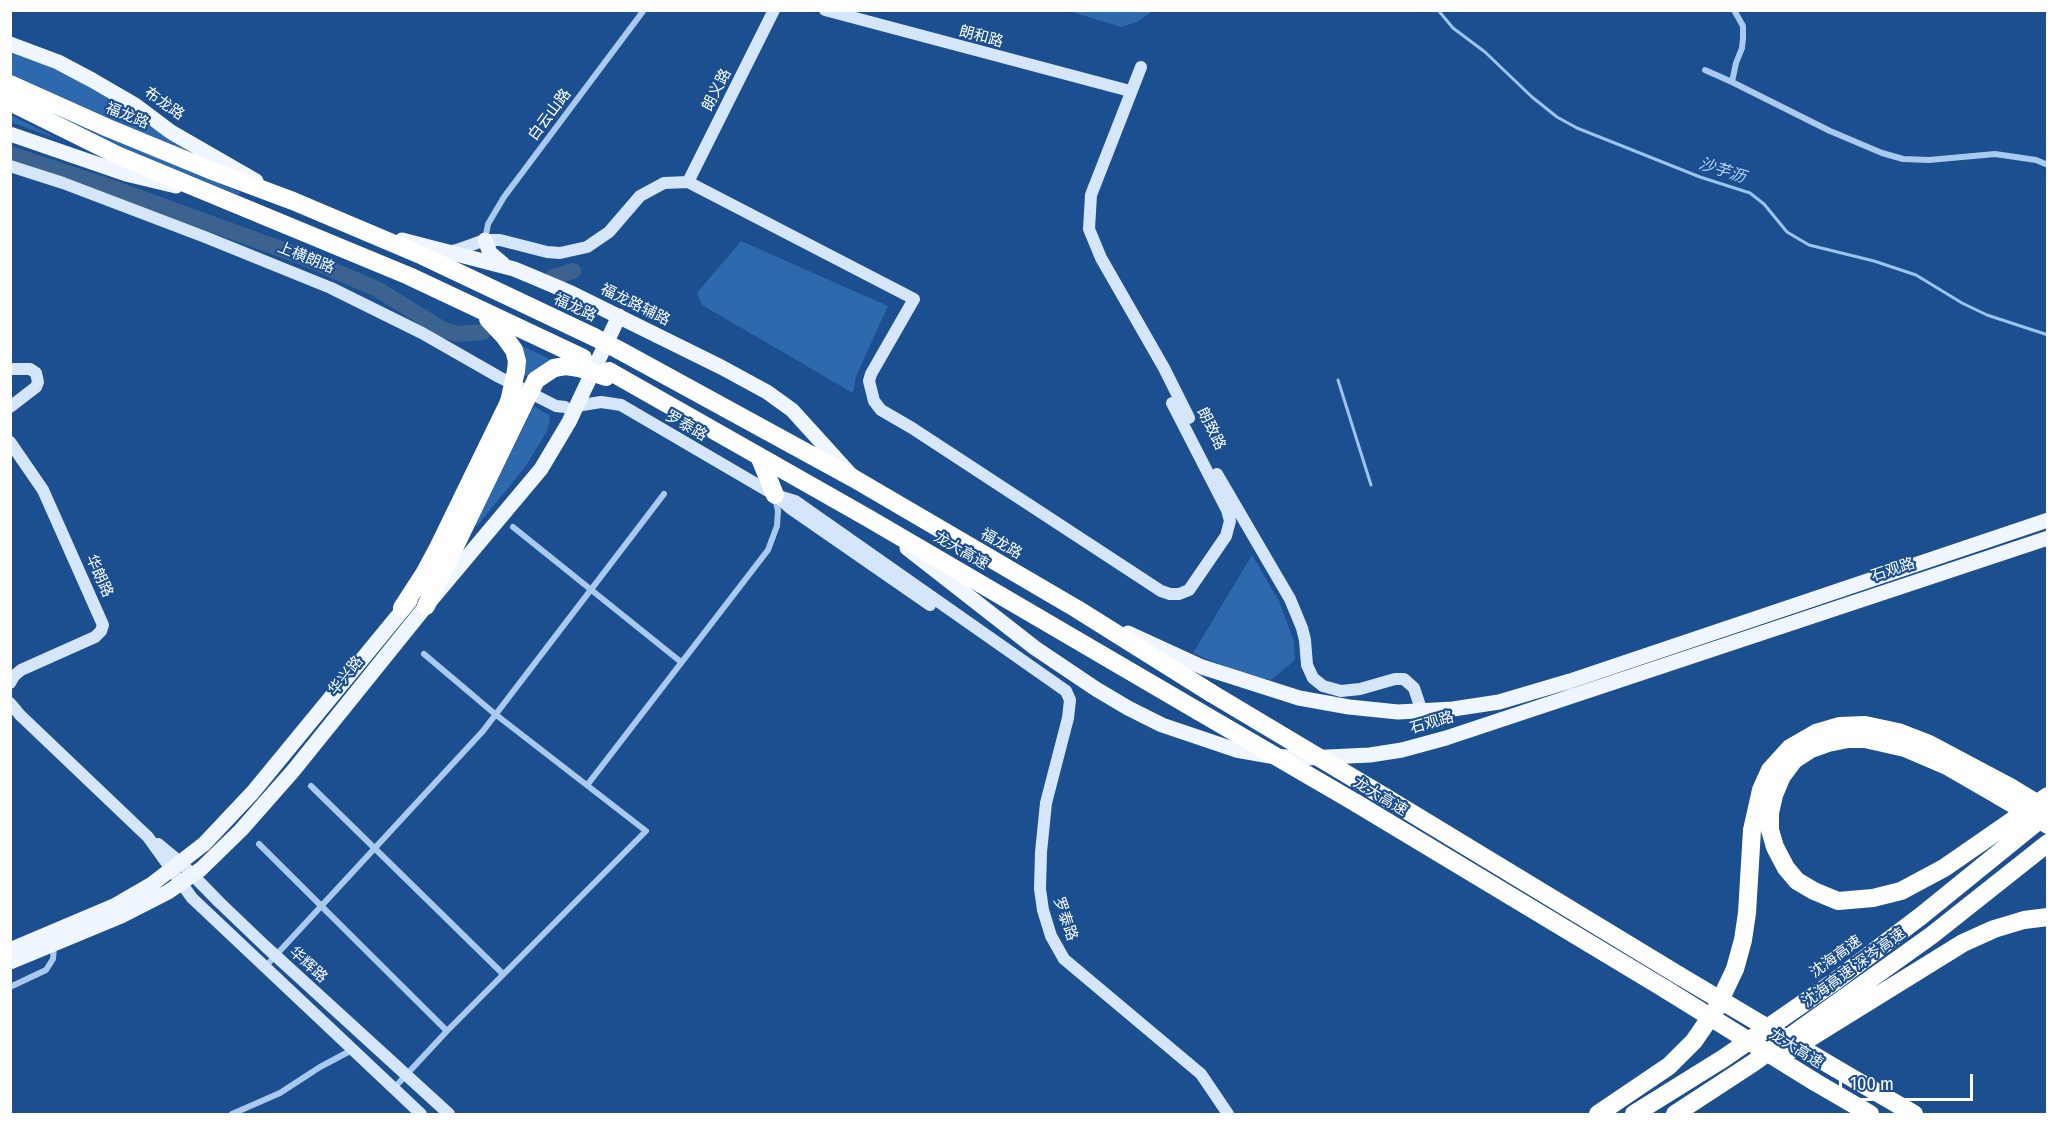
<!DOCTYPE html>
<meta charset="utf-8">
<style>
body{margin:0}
#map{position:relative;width:2058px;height:1125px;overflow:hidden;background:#1b4f8f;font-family:"Fira Sans Condensed",sans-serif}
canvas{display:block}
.frame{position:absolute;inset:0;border:12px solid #fff;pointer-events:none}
.scale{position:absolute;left:1839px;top:1074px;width:134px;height:27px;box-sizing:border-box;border:3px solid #fff;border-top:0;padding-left:8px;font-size:18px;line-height:21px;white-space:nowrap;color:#fff;-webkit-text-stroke:4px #1b4f8f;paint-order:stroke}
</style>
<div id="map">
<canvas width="2058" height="1125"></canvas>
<div class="frame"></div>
<div class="scale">100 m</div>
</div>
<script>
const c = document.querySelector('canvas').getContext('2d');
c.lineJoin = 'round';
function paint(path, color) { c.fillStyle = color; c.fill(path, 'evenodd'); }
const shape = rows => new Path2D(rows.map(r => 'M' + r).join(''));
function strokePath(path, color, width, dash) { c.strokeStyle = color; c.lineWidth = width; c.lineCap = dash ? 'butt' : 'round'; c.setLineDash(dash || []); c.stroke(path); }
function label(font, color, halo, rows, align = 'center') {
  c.font = font + ' "Fira Sans Condensed","Noto Sans SC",sans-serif'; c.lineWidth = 4.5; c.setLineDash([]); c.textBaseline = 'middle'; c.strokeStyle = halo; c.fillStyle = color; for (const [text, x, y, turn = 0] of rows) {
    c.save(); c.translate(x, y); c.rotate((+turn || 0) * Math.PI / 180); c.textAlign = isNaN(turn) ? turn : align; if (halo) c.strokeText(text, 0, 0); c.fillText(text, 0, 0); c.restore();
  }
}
const green = shape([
 [1069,11,1153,11,1137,22,1121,27],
 [10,50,64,71,116,98,203,157,174,148,11,74],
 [26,100,123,143,240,192,239,195,99,140],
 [10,115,11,115,62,141,11,122],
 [741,241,888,306,856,376,853,393,702,305,697,293],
 [516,343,552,360,530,378,520,373],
 [534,406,549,415,550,420,546,433,525,467,477,526,475,525],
 [1252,555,1279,601,1294,642,1295,660,1271,680,1241,673,1193,653]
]);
const stream = shape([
 [1438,10,1453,28,1485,52,1532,97,1557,117,1577,128,1700,177,1750,193,1764,204,1787,232,1809,245,1874,261,1916,275,1962,303,1987,315,2048,335],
 [1338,380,1371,485]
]);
const river = shape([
 [10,154,113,188,300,256,377,289,442,329,456,334,483,332],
 [553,277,573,271]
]);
const street = shape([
 [1705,70,1732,82,1830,131,1882,153,1903,159,1929,160,1995,154,2036,160,2048,165],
 [1732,82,1736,63,1742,48,1743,38,1743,26,1734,10],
 [485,240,488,224,504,197,644,10],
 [513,527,681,662],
 [588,784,768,550,777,526,778,511,775,497],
 [311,786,503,974],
 [259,844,447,1031],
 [265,967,483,731,664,494],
 [10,987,46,970,53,959,54,946],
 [394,1088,447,1031,646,831,495,714,424,654],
 [232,1114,280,1093,320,1067,352,1050]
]);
const secondary = shape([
 [825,10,1130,91],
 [1141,67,1091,195,1089,229,1101,258,1164,368,1189,418],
 [10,166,63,183,205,237,331,288,422,333,499,377,556,406,565,407],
 [688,182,774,10],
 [447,252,457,250,485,240,500,240,547,252,560,253,587,247,609,232,640,196,664,183,688,182,914,299,871,374,869,381,874,401,881,410,912,428,1161,591,1170,594,1179,594,1189,590,1226,536,1230,521,1227,510,1172,403],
 [10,369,30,369,36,373,38,382,36,387,10,407],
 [576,406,601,402,621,405,775,495,790,508,930,605],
 [10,442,43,490,103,625,101,631,95,637,21,670,14,676,10,683],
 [1217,474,1290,599,1302,628,1305,640,1307,665,1313,678,1323,686,1341,691,1360,689,1395,679,1404,679,1414,688,1422,712],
 [775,495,795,501,1066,691,1070,700,1068,718,1046,803,1041,852,1040,889,1043,910,1051,936,1064,959,1201,1074,1228,1114],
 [10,703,20,715,148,837,192,898,421,1114],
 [158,844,181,863,219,902,265,946,449,1114]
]);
const primary = shape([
 [10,44,58,62,92,80,135,105,171,132,256,181],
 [10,134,126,174,176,186],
 [402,240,514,269,531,276,571,293,721,367,767,392,792,410,851,475],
 [485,240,490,253,503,264],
 [907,548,1035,648,1096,689,1128,708,1162,725,1236,750,1270,756,1307,758,1370,755,1402,750,1446,738,2048,538],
 [1128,633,1202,667,1299,698,1349,707,1398,712,1453,709,1499,702,1570,681,2048,520],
 [10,950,114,906,152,884,204,844,253,792,410,601],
 [10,962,121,916,168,892,201,869,241,830,293,771,426,606,541,469,569,422,619,316]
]);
const highway = shape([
 [10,84,108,128,210,170,293,201,423,256,594,337],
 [10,102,117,155,409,276,583,358],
 [488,319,504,336,514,350,517,361,516,371],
 [619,350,853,478,1077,609,1211,693],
 [609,371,868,518,1198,711],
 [536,380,554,368,566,366,579,368],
 [759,456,775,495],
 [426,606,522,408],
 [402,608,424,574,438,548,509,402],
 [1999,796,1947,766,1905,748,1865,739,1848,739,1828,743,1811,749,1794,760,1782,776,1774,795,1770,813,1770,830,1775,847,1786,868,1797,881,1814,891,1838,901,1873,898,1901,891,1944,868,2048,796],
 [1385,797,1680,976],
 [1356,803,1665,989],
 [1787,1052,1963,943,1994,929,2024,920,2048,917],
 [1835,1068,1914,1114],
 [1815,1082,1870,1114],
 [1598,1114,1669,1066,1694,1041,1716,1009,1735,969,1743,940,1747,913,1752,830,1761,790,1770,770,1790,748,1816,733,1840,726,1865,725,1898,732,1929,744,2010,787],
 [1634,1114,1724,1058,1834,982,1921,916,2048,813],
 [1675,1114,1753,1063,1932,935,2048,843]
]);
const highwayBridge = shape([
 [594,337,619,350],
 [579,368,606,377],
 [509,402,516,371],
 [522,408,536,380],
 [1211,693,1385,797],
 [1198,711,1356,803],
 [2010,787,2048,810],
 [1999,796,2048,825],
 [1680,976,1835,1068],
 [1665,989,1815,1082]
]);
const streetNames = [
 ["朗和路",981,37,15],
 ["朗义路",717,90,-63],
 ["布龙路",164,104,35],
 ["白云山路",550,115,-53],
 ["福龙路",127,116,22],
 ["上横朗路",306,258,22],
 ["福龙路辅路",635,305,26],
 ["福龙路",575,308,25],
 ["罗泰路",686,426,30],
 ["朗致路",1211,429,64],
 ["福龙路",1001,544,30],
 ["龙大高速",961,551,30],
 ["石观路",1893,570,-18],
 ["华朗路",99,576,66],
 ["华兴路",346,676,-51],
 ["石观路",1432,723,-16],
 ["龙大高速",1380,797,31],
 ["罗泰路",1065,919,71],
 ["沈海高速",1836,957,-36],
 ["华辉路",308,965,42],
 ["沈海高速 深岑高速",1854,968,-36],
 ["龙大高速",1796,1049,32]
];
const waterNames = [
 ["沙芋沥",1722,171,18]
];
paint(green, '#2e69ad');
strokePath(stream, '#9cc4f0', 3);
strokePath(river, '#3c6290', 16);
strokePath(street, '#a9c9ee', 6);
strokePath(secondary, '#d6e6fa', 12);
strokePath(primary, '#f0f6ff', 15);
strokePath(highway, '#fff', 18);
strokePath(highwayBridge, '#fff', 18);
label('15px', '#fff', '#1b4f8f', streetNames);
label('italic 16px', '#b5d3f5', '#1b4f8f', waterNames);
</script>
